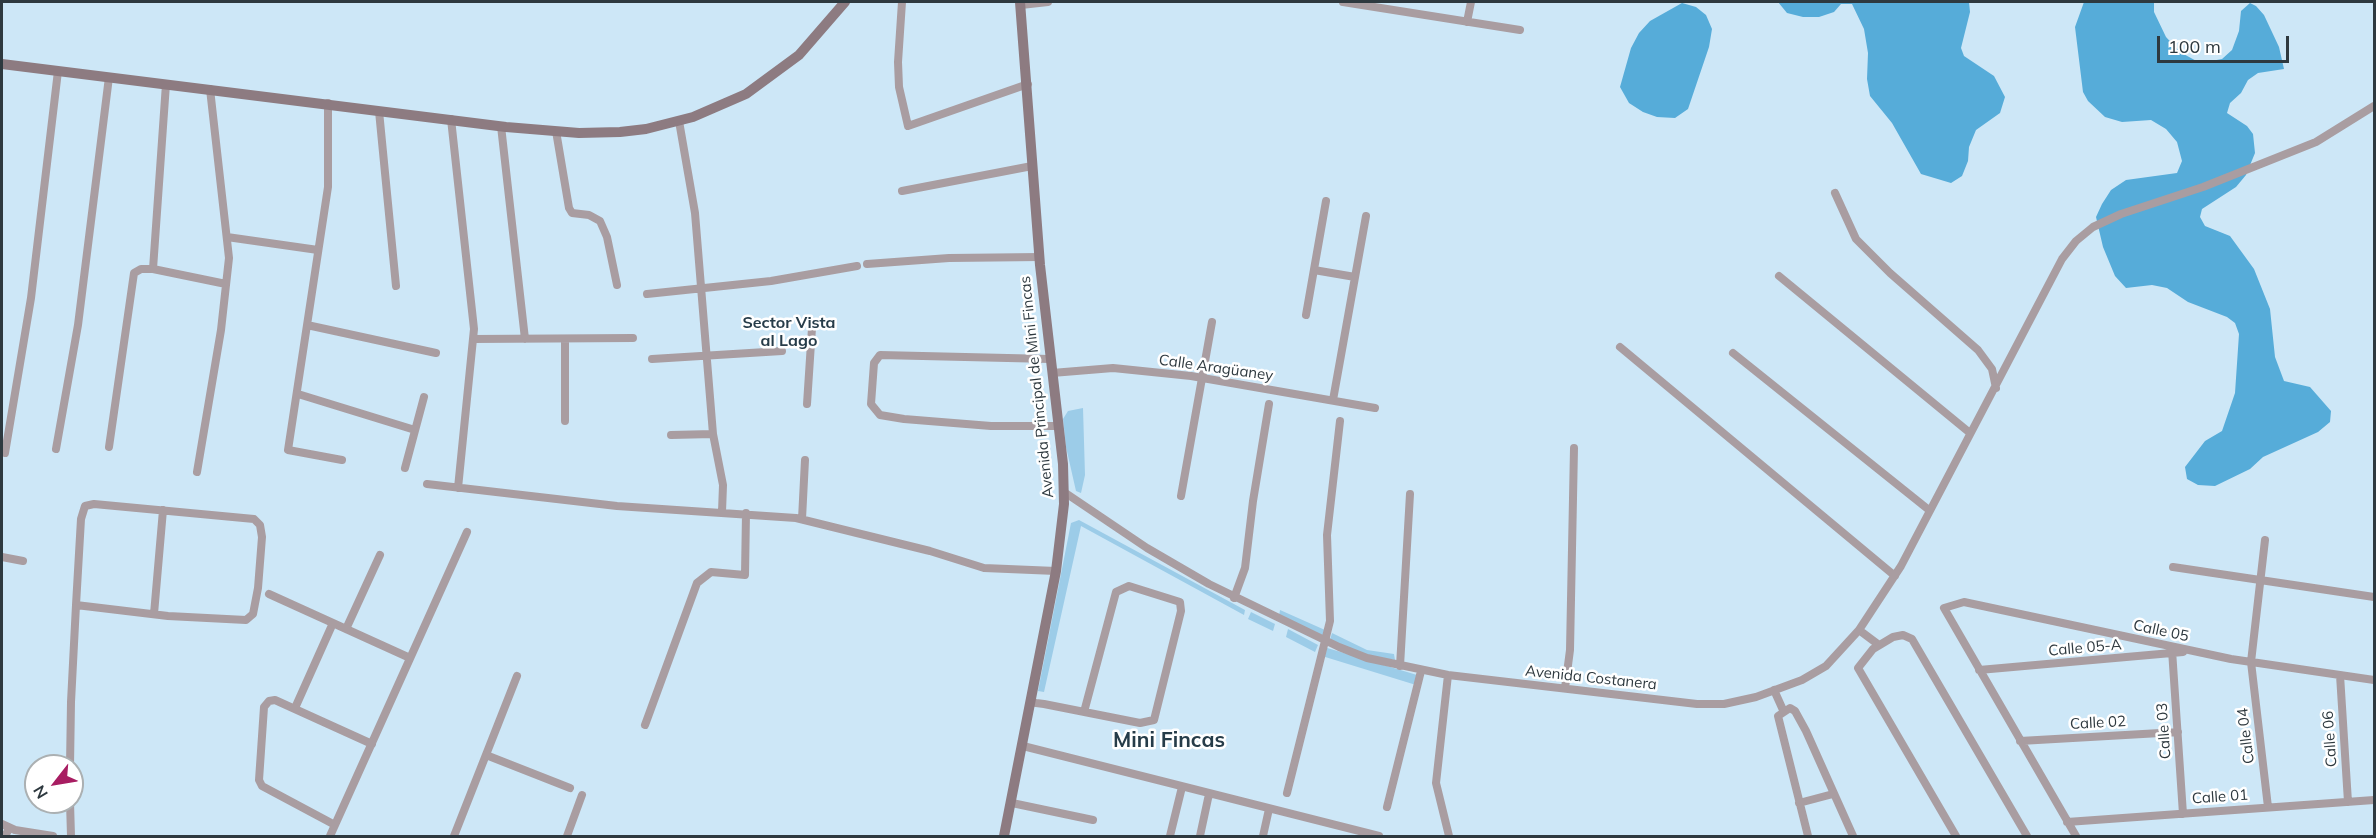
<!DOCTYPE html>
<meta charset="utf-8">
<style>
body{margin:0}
#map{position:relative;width:2376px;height:838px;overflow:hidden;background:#cde7f7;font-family:Mulish,sans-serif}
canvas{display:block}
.frame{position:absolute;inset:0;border:3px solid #2e393f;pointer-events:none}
.north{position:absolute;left:24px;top:754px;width:60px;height:60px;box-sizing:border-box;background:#fff;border:2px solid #abb0b2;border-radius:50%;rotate:239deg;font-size:16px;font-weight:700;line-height:24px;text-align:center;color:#2e393f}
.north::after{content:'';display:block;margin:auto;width:21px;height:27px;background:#a81d62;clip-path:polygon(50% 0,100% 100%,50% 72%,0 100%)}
.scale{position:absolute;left:2157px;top:36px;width:132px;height:27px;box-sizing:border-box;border:3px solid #2e393f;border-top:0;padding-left:8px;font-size:18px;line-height:21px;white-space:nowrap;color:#2e393f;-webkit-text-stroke:4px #fff;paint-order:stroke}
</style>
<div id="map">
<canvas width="2376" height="838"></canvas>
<div class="frame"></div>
<div class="north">N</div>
<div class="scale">100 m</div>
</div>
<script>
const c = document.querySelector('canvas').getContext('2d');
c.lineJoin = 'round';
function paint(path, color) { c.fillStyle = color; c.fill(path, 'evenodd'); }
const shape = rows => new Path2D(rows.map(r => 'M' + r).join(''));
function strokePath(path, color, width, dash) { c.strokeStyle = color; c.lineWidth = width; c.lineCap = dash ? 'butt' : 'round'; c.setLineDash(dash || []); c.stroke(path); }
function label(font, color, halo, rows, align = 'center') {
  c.font = font + ' Mulish,sans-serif'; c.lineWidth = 5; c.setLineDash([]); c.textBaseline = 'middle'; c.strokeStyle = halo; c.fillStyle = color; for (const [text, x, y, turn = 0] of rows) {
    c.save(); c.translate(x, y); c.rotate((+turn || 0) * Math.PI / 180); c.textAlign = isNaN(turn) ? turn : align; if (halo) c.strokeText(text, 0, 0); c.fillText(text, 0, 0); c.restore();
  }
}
const green = shape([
 [1083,408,1085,475,1081,493,1076,491,1066,447,1063,419,1068,411],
 [1079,520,1245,610,1244,615,1081,526,1044,692,1038,691,1071,523],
 [1280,610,1325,630,1323,637,1279,616],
 [1251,612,1275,624,1273,631,1248,619],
 [1288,629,1318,645,1315,652,1286,637],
 [1332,633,1367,650,1394,654,1395,660,1367,655,1330,640],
 [1324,647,1417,675,1416,685,1322,656]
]);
const forest = shape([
 [1778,2,1969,2,1970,12,1961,48,1964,56,1994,76,2005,97,2000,113,1976,130,1969,147,1968,161,1962,176,1951,183,1921,174,1892,123,1870,96,1867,79,1868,53,1864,29,1852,4,1841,4,1834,12,1819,17,1803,17,1787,13],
 [2084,2,2154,2,2154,12,2166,37,2180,52,2200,63,2222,59,2232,50,2239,31,2241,11,2250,3,2256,6,2264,15,2279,47,2284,69,2258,73,2248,80,2241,93,2230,103,2227,113,2247,126,2253,134,2255,153,2246,175,2236,187,2202,209,2200,217,2205,226,2230,236,2254,269,2270,309,2275,357,2284,381,2310,387,2331,411,2330,422,2318,432,2263,457,2250,469,2215,486,2198,485,2187,479,2185,467,2205,441,2222,431,2235,393,2239,334,2235,323,2227,317,2188,302,2167,288,2152,285,2126,288,2115,276,2103,247,2096,217,2102,204,2111,190,2126,180,2177,173,2182,161,2177,142,2166,129,2151,120,2122,122,2105,117,2088,101,2083,92,2075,27],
 [1682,3,1696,7,1706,15,1712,29,1709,47,1688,109,1675,118,1657,117,1643,112,1629,103,1620,87,1631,48,1639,33,1650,21]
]);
const street = shape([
 [902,2,898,62,899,87,908,126,1028,84],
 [1343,2,1520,30],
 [1021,5,1048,2],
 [1467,22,1471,2],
 [328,103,328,187,288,450,342,460],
 [379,111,396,286],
 [451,119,474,329,458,488],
 [679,121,695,213,713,434,723,485,722,512],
 [501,126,525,339],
 [556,131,569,208,572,213,589,215,600,221,607,237,617,285],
 [902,191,1032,166],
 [1835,193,1856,239,1890,273,1978,350,1992,369,1996,388],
 [227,237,318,250],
 [867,264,949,258,1040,257],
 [153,269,166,84],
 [1314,270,1355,277],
 [1779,276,1970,433],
 [647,294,771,281,857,266],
 [1306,315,1326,201],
 [307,325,436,353],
 [473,339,633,338],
 [565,339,565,421],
 [1620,347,1895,576],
 [1733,353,1929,510],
 [652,359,782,351],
 [1050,359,880,355,874,363,871,404,880,415,904,419,991,426,1058,426],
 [1052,373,1113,368,1191,376,1375,408],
 [298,394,415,430],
 [1333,400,1366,216],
 [807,404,812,328],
 [671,435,713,434],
 [109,447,134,273,141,269,153,269,226,284],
 [56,449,78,325,109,77],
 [5,453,31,298,58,71],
 [405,468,424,397],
 [197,472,221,330,229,258,210,89],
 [427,484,617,506,796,518,930,551,984,568,1056,571],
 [1064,492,1147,548,1209,584,1339,647,1367,658,1448,675,1697,704,1724,704,1756,697,1802,680,1826,666,1859,630,1901,566,2062,259,2076,241,2093,227,2121,214,2203,187,2316,142,2374,106],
 [1181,496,1212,322],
 [802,519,805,460],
 [2265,540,2251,662,2268,807],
 [2,557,23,561],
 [2173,567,2374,597],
 [269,594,410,658],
 [1234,598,1245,568,1253,501,1269,404],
 [154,614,163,510],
 [346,629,380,555],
 [1859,630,1879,645],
 [2172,650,2183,814],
 [1400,666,1410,494],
 [1979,670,2183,652],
 [1448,675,1436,783,1449,836],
 [2340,675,2348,802],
 [1565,688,1570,650,1574,448],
 [1774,690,1783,710],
 [1031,702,1036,703,1044,704,1140,723,1154,720,1181,611,1180,602,1129,586,1116,592,1084,712],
 [295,708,333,623],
 [645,725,697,583,711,572,745,575,746,513],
 [2020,741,2178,732],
 [1023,746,1379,836],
 [486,755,570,788],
 [70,766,71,702,76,605,81,519,85,506,94,504,254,519,260,525,262,537,258,588,253,614,246,620,168,616,76,605],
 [1287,793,1330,621,1327,535,1340,421],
 [70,802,71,836],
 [1012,803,1093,820],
 [1799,803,1833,794],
 [1387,807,1421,671],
 [2067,822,2374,800],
 [2,824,15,830,53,836],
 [335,825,262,786,259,780,264,707,269,701,275,700,372,744],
 [5,836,9,829],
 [330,836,467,532],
 [454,836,517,676],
 [567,836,582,795],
 [1170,836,1182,787],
 [1200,836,1209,794],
 [1263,836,1269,809],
 [1808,836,1778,716,1790,708,1795,711,1806,731,1853,836],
 [1956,836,1858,668,1873,649,1893,637,1903,635,1912,639,2027,836],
 [2076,836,1944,608,1964,602,2231,659,2374,680]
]);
const secondary = shape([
 [2,64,506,127,579,133,620,132,646,129,693,117,746,94,799,55,845,2],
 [1004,836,1056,571,1064,504,1063,464,1040,265,1020,2]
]);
const streetNames = [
 ["Calle Aragüaney",1216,368,8],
 ["Avenida Principal de Mini Fincas",1037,387,-96],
 ["Calle 05",2161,631,12],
 ["Calle 05-A",2085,648,-5],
 ["Avenida Costanera",1591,678,6],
 ["Calle 02",2098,723,-3],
 ["Calle 03",2164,731,-94],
 ["Calle 04",2246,736,-97],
 ["Calle 06",2330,739,-94],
 ["Calle 01",2220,797,-4]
];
const neighbourhoodNames = [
 ["Sector Vista",789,323],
 ["al Lago",789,341]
];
const districtNames = [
 ["Mini Fincas",1169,741]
];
paint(green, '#9ccce8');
paint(forest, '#56acd9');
strokePath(street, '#a99da1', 8);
strokePath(secondary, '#8d7b81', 10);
label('15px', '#2e393f', '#fff', streetNames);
label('bold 16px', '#263c49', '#fff', neighbourhoodNames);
label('bold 21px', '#263c49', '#fff', districtNames);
</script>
